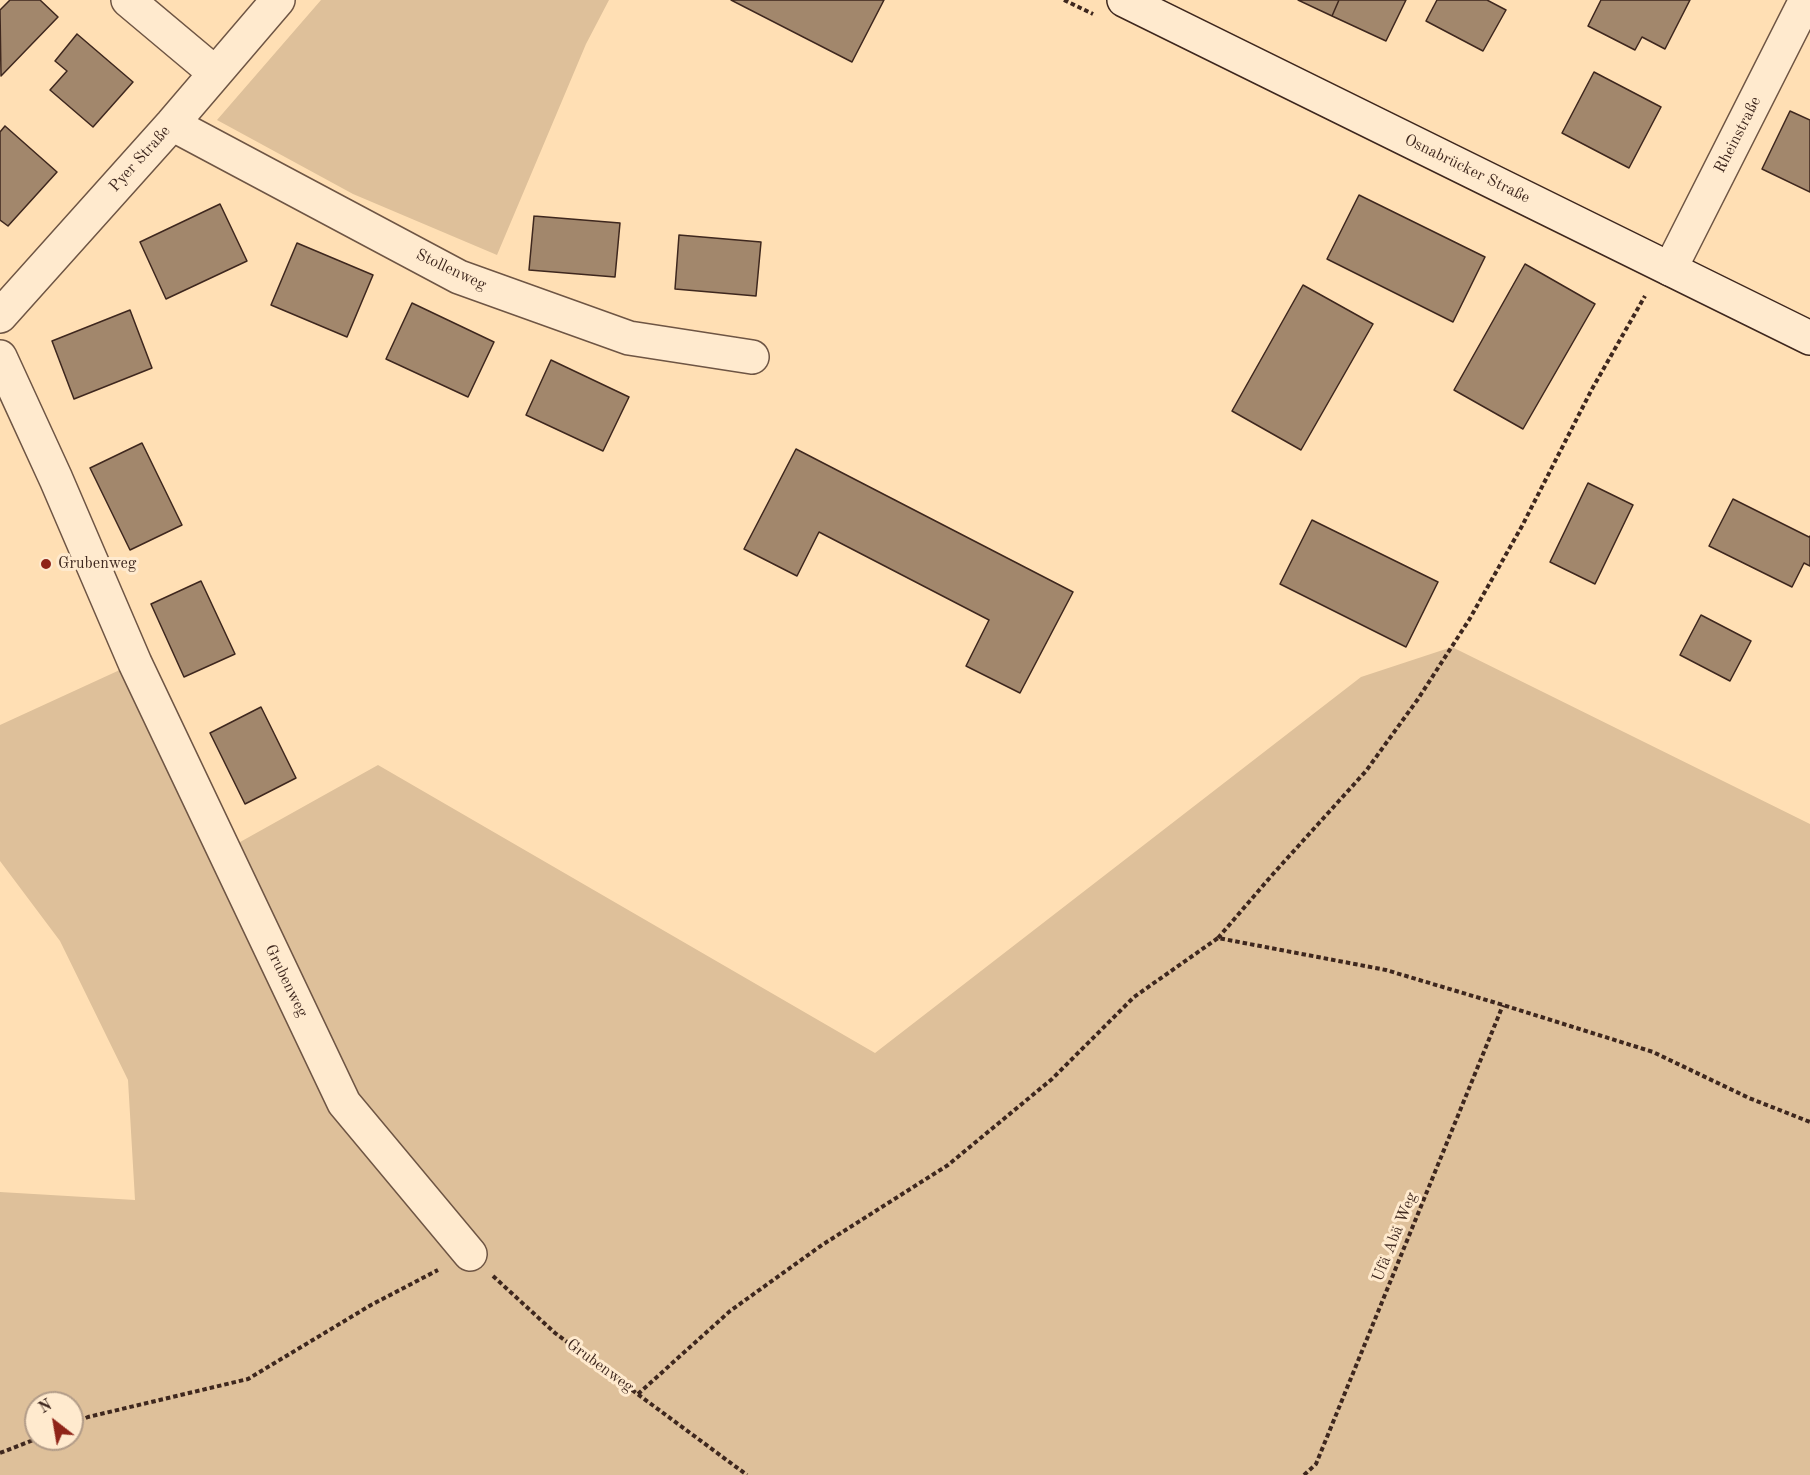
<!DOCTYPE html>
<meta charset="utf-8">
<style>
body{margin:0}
#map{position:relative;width:1810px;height:1475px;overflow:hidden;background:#ffdfb4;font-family:"Old Standard TT",serif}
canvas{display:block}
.north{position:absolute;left:24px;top:1391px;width:60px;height:60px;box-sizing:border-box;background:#ffeace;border:2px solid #b29c88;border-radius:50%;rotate:329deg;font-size:16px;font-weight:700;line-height:24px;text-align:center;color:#3e271e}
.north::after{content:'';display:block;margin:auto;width:21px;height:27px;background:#8f2418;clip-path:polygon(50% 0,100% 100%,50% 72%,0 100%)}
</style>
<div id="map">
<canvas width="1810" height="1475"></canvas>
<div class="north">N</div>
</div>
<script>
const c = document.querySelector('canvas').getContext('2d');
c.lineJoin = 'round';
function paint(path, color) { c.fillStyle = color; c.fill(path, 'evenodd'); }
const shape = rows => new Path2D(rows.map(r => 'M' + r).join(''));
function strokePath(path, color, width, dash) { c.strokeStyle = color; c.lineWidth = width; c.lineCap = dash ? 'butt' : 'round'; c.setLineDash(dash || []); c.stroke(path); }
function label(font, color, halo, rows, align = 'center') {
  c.font = font + ' "Old Standard TT",serif'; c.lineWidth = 6; c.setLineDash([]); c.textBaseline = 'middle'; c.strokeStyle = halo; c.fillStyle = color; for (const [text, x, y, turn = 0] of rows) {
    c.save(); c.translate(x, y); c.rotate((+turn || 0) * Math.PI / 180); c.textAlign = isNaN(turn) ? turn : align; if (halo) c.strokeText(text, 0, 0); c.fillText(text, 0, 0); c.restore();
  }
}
const green = shape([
 [321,0,609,0,586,44,497,255,353,194,217,120],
 [1452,647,1810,824,1810,1475,0,1475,0,1192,135,1200,128,1080,60,941,0,861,0,725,135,663,224,851,378,765,875,1053,1361,677],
 [36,1403,72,1403,72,1439,36,1439]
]);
const building = shape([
 [10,0,40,0,58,17,1,76,0,10,10,0],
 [731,0,884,0,852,62,731,0],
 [1298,0,1339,0,1332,16,1298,0],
 [1339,0,1406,0,1386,41,1332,16,1339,0],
 [1437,0,1487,0,1506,10,1483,51,1426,21,1437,0],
 [1601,0,1690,0,1665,49,1642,37,1635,50,1588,26,1601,0],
 [77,34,133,82,93,127,50,90,67,71,55,61,77,34],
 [1594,72,1661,107,1629,168,1562,133,1594,72],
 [1790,111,1810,120,1810,192,1762,169,1790,111],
 [5,126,57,172,8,226,0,220,0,132,5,126],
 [1359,195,1485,257,1453,322,1327,259,1359,195],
 [220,204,247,261,166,299,140,242,220,204],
 [534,216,620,223,615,277,529,270,534,216],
 [679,235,761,242,756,296,675,289,679,235],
 [297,243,373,275,347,337,271,305,297,243],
 [1525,264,1595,304,1523,429,1454,390,1525,264],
 [1303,285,1373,324,1301,450,1232,411,1303,285],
 [412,303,494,342,468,397,386,359,412,303],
 [130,310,152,368,74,399,52,341,130,310],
 [551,360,629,397,603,451,526,415,551,360],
 [142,443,182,525,130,550,90,468,142,443],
 [796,449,1073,592,1020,693,966,666,989,620,819,532,797,576,744,549,796,449],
 [1588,483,1633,505,1595,584,1550,562,1588,483],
 [1733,499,1809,537,1810,536,1810,566,1804,563,1792,587,1709,546,1733,499],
 [1312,520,1438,582,1406,647,1280,584,1312,520],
 [201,581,235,654,184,677,151,604,201,581],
 [1701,615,1751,641,1730,681,1680,655,1701,615],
 [261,707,296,778,245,804,210,733,261,707]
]);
const path = shape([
 [1064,0,1093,14],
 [1218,938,1273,874,1366,771,1418,699,1469,620,1522,526,1592,389,1645,296],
 [493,1276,555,1333,747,1475],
 [638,1394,730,1311,822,1245,948,1165,1052,1079,1134,997,1218,938,1386,970,1503,1005,1653,1052,1749,1098,1810,1122],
 [72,1424,88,1417,248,1379,371,1305,438,1270],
 [0,1453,36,1439],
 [1304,1475,1316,1464,1503,1005]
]);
const street = shape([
 [128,0,215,73],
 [172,124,459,277,629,338,752,357],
 [1670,269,1806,0],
 [0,316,172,124,278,0],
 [0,357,56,479,135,663,344,1103,470,1254]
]);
const secondary = shape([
 [1124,0,1810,338]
]);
const markers = [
 [46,564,6,"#8f2418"]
];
const streetNames = [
 ["Rheinstraße",1738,135,-63],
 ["Pyer Straße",140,159,-48],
 ["Osnabrücker Straße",1467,169,26],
 ["Stollenweg",451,270,25],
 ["Grubenweg",286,981,64],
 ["Ufä Abä Weg",1395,1237,-68],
 ["Grubenweg",600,1366,36]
];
const poiNames = [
 ["Grubenweg",58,564]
];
paint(green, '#dec09a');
paint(building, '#a2876c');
strokePath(building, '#3e271e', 1.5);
strokePath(street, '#6e5544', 36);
strokePath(secondary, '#3e271e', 36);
strokePath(path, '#3e271e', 4, [4.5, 3]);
strokePath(street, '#ffeace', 33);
strokePath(secondary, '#ffeace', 33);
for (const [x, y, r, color] of markers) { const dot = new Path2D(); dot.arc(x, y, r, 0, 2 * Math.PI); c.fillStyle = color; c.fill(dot); strokePath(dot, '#ffeace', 2); }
label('16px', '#3e271e', '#ffeace', streetNames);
label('16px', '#3e271e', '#ffeace', poiNames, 'left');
</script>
